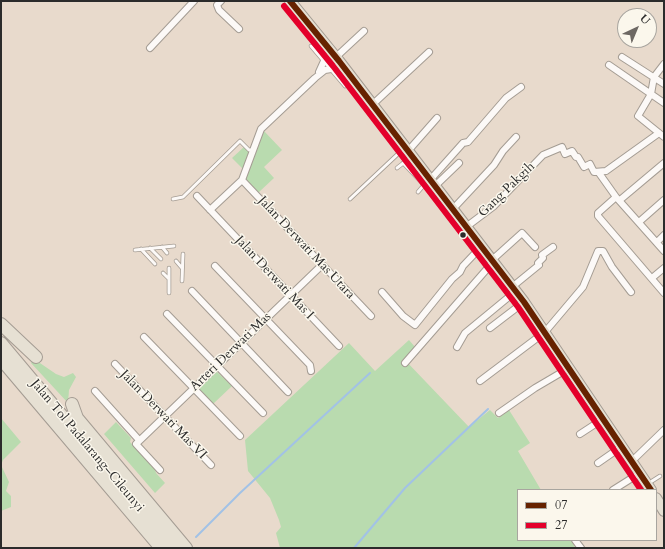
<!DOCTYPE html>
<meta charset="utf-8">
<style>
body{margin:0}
#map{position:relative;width:665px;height:549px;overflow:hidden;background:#e8dacc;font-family:Cardo,serif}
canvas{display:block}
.frame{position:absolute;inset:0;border:2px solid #2b2b2b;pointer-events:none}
.legend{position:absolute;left:517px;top:489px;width:140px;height:52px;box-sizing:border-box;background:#fbf7ec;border:1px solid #a8a59f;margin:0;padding:5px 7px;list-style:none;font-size:12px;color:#2b2b2b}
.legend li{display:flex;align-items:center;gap:8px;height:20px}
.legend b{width:20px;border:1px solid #a8a59f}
.north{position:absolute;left:617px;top:8px;width:40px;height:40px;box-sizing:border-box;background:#fbf7ec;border:1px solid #a8a59f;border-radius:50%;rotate:44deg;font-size:11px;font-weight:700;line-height:16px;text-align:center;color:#2b2b2b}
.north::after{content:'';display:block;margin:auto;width:14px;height:18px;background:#6d6863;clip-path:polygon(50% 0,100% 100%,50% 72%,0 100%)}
</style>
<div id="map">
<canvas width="665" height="549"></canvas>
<div class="frame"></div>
<ul class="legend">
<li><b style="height:5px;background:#620"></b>07</li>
<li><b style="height:5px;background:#e4002b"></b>27</li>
</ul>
<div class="north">U</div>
</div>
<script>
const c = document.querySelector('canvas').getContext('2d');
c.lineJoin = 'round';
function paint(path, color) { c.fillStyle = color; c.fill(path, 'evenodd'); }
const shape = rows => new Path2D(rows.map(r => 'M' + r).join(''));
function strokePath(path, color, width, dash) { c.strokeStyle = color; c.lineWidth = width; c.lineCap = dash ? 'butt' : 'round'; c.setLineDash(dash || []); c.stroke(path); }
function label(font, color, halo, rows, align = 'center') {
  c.font = font + ' Cardo,serif'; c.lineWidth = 3; c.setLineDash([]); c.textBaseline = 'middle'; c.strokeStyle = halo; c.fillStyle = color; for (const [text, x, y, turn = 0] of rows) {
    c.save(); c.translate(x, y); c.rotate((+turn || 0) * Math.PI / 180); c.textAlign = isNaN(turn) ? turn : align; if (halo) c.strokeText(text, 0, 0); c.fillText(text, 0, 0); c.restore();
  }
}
const green = shape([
 [264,131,282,150,264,167,274,178,258,193,245,180,247,173,232,158,245,146,249,150,257,150],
 [409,340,415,347,404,359,469,427,490,410,498,418,509,410,530,443,518,451,541,490,518,490,518,540,571,540,575,547,280,548,276,533,281,527,279,520,270,498,248,471,245,440,349,343,375,371],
 [34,359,56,374,64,377,73,373,76,377,69,390,68,403,31,363],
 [216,371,232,386,213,404,198,389],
 [1,418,21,442,3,460,1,465],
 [116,422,131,438,130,442,155,469,156,473,165,483,155,493,104,434],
 [1,465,9,482,6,491,11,496,11,507,1,511]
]);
const stream = shape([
 [196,537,240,493,370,373],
 [354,548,405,488,488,409]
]);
const lane = shape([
 [311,46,345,86],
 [403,163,424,185],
 [397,168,411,157],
 [418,192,424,185],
 [173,199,183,197,240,141,249,150,252,150],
 [350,199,399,153,406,151],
 [162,247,167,253],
 [150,248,161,259],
 [141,249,155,264],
 [135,250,174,246],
 [176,261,182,268],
 [169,268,169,293],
 [163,273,169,279],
 [182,281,183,254],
 [649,483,660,476]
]);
const street = shape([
 [221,1,217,5,219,10,239,29],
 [150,48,194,1],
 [336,57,364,31],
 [622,57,664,84],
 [664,64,654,77,651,94,638,116,664,137],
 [609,65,664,103],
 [319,72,324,61,332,53],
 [372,105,429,52],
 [408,151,437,118],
 [599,173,616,197,664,251],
 [242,180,371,316],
 [430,180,463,143,468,142,506,98,521,87],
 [434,187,459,163],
 [197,196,339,346],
 [616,197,598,213,598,216,664,293],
 [620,200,664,163],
 [210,210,242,180,261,129,315,78,325,70,331,69,339,61],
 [452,210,494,165,503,151,516,137],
 [639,222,664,200],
 [466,227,494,206,543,155,562,147,565,154,572,151,576,157,578,157,584,167,590,164,594,172,606,171,659,133],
 [657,242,664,235],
 [492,260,522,233,535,247],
 [215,266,310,365,311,371],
 [652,278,664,268],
 [512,287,539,265,538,263,543,258,542,255,553,247],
 [192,291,288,392],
 [382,292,403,316,415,325,452,279,460,272,463,266,481,247],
 [167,314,263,413],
 [490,328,524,302],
 [144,337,240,436],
 [457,347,465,333,516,291],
 [405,363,493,262],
 [115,364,211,465],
 [480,381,545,332,583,287,598,251,603,251,612,267,631,292],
 [95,391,139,440],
 [499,413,535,388,569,368],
 [580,434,603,419],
 [632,461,664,430],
 [598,463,621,447],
 [160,470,136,444,322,265],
 [613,490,640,473],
 [575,540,581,548]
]);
const primary = shape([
 [290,1,339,61,524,302,651,490],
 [656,498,664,511]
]);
const highway = shape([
 [1,324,36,357],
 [1,343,173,548],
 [1,359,161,548],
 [72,404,77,418,186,548]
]);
const bus1 = shape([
 [290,1,339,61,524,302,651,490]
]);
const bus2 = shape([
 [284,6,333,66,518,307,641,490]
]);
const markers = [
 [463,235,3.5,"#2b2b2b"]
];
const streetNames = [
 ["Gang Pakgih",507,190,-44],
 ["Jalan Derwati Mas Utara",306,248,47],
 ["Jalan Derwati Mas I",274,278,47],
 ["Arteri Derwati Mas",231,352,-44],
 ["Jalan Derwati Mas VI",163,415,46],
 ["Jalan Tol Padalarang–Cileunyi",87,446,50]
];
paint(green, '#b9dbaf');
strokePath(stream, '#a2c2e6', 2);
strokePath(lane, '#a49c93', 4.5);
strokePath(street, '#a49c93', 8);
strokePath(primary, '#a49c93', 12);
strokePath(highway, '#a49c93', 14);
strokePath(lane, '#fcf9f7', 3);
strokePath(street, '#fcf9f7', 6);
strokePath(primary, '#e6e0d3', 10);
strokePath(highway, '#e6e0d3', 12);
strokePath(bus1, '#620', 6);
strokePath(bus2, '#e4002b', 6);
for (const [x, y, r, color] of markers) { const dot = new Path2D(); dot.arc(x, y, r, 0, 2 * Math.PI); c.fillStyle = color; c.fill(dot); strokePath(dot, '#fbf7ec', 1.5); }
label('13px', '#2b2b2b', '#fbf7ec', streetNames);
</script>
